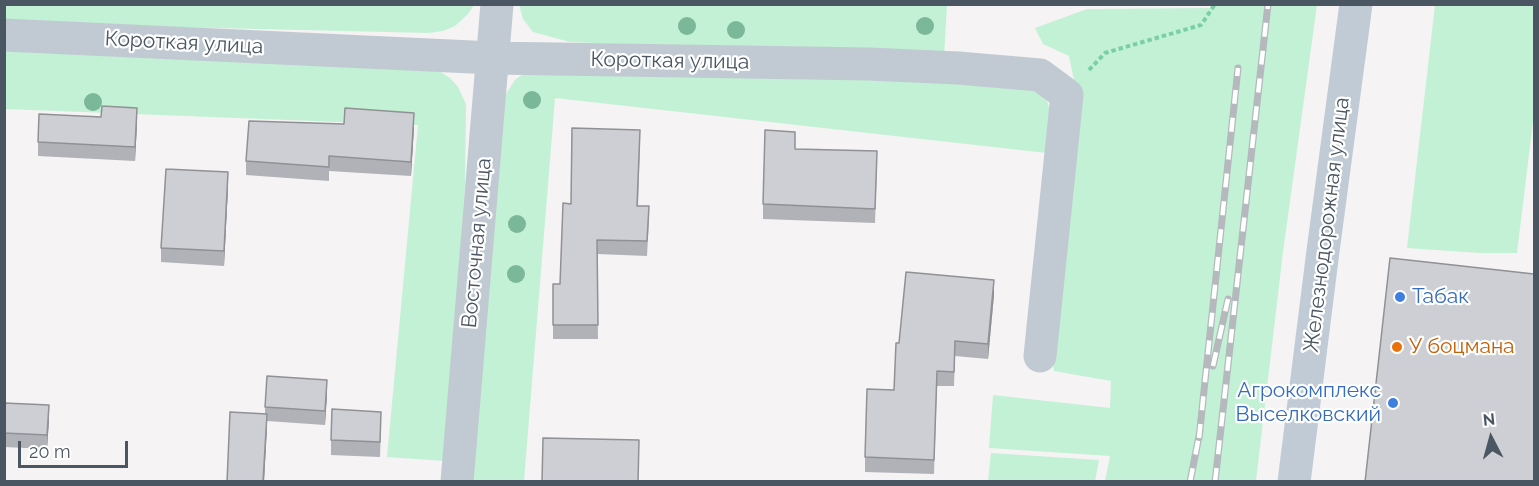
<!DOCTYPE html>
<meta charset="utf-8">
<style>
body{margin:0}
#map{position:relative;width:1539px;height:486px;overflow:hidden;background:#f5f3f3;font-family:Raleway,sans-serif}
canvas{display:block}
.frame{position:absolute;inset:0;border:6px solid #4a5661;pointer-events:none}
.north{position:absolute;left:1461px;top:408px;width:60px;height:60px;-webkit-text-stroke:4px #fff;paint-order:stroke;rotate:354deg;font-size:16px;font-weight:700;line-height:24px;text-align:center;color:#4a5661}
.north::after{content:'';display:block;margin:auto;width:21px;height:27px;background:#4a5661;clip-path:polygon(50% 0,100% 100%,50% 72%,0 100%)}
.scale{position:absolute;left:18px;top:441px;width:110px;height:27px;box-sizing:border-box;border:3px solid #4a5661;border-top:0;padding-left:8px;font-size:18px;line-height:21px;white-space:nowrap;color:#4a5661;-webkit-text-stroke:4px #fff;paint-order:stroke}
</style>
<div id="map">
<canvas width="1539" height="486"></canvas>
<div class="frame"></div>
<div class="north">N</div>
<div class="scale">20 m</div>
</div>
<script>
const c = document.querySelector('canvas').getContext('2d');
c.lineJoin = 'round';
function paint(path, color) { c.fillStyle = color; c.fill(path, 'evenodd'); }
const shape = rows => new Path2D(rows.map(r => 'M' + r).join(''));
function strokePath(path, color, width, dash) { c.strokeStyle = color; c.lineWidth = width; c.lineCap = dash ? 'butt' : 'round'; c.setLineDash(dash || []); c.stroke(path); }
function label(font, color, halo, rows, align = 'center') {
  c.font = font + ' Raleway,sans-serif'; c.lineWidth = 4.5; c.setLineDash([]); c.textBaseline = 'middle'; c.strokeStyle = halo; c.fillStyle = color; for (const [text, x, y, turn = 0] of rows) {
    c.save(); c.translate(x, y); c.rotate((+turn || 0) * Math.PI / 180); c.textAlign = isNaN(turn) ? turn : align; if (halo) c.strokeText(text, 0, 0); c.fillText(text, 0, 0); c.restore();
  }
}
const green = shape([
 [5,4,474,5,468,14,455,26,443,31,429,33,5,23],
 [519,4,947,5,944,57,570,42,533,32,523,19],
 [1213,4,1317,5,1283,252,1256,481,1105,481,1110,456,989,448,993,395,1110,408,1111,381,1054,371,1047,334,1078,100,1069,56,1043,44,1035,28,1087,9,1212,8],
 [1435,5,1534,5,1534,113,1517,253,1480,253,1407,248],
 [5,49,439,71,450,78,458,87,466,104,465,185,445,461,387,457,418,125,5,109],
 [527,71,985,79,1036,88,1047,101,1055,122,1047,153,555,98,524,481,472,482,503,107,507,92,515,80],
 [991,453,1099,460,1095,481,988,481]
]);
const path = shape([
 [1089,70,1105,53,1201,25,1215,4]
]);
const minor = shape([
 [4,35,493,58,869,64,958,68,1040,75,1067,95,1040,356],
 [457,482,497,4]
]);
const secondary = shape([
 [1294,482,1323,251,1356,4]
]);
const rail = shape([
 [1213,366,1228,299],
 [1199,438,1238,68],
 [1190,482,1200,431],
 [1215,482,1268,4]
]);
const trees = [
 [687,26],
 [925,26],
 [736,30],
 [532,100],
 [93,102],
 [517,224],
 [516,274]
];
const wall = shape([
 [137,123,135,161,38,156,38,142],
 [414,127,411,176,329,171,329,181,246,175,246,161],
 [640,144,638,206,649,220,647,256,597,254,598,339,553,339,553,284,560,284,571,204],
 [795,149,877,165,875,223,763,219,763,204],
 [228,187,224,266,161,262,161,248],
 [994,295,988,359,955,356,954,386,937,386,934,474,865,472,865,457,894,390],
 [327,394,325,425,267,421,264,482,227,482,265,414,265,407],
 [4,403,49,420,47,449,4,447],
 [381,426,380,457,331,455,331,440]
]);
const shadedWall = shape([
 [137,108,137,123,135,161,135,147],
 [414,113,414,127,411,176,411,162],
 [228,172,228,187,224,266,224,251],
 [994,280,994,295,988,359,988,344],
 [327,380,327,394,325,425,325,411],
 [49,405,49,420,47,449,47,435],
 [267,414,267,428,264,482,263,482]
]);
const building = shape([
 [102,106,137,108,135,147,38,142,39,114,101,117,102,106],
 [345,108,414,113,411,162,329,156,329,167,246,161,249,121,344,124,345,108],
 [572,128,640,130,637,206,649,206,647,241,597,240,598,325,553,325,553,284,560,284,563,203,571,204,572,128],
 [765,130,795,132,795,149,877,151,875,209,763,204,765,130],
 [166,169,228,172,224,251,161,248,166,169],
 [1390,258,1534,274,1534,482,1365,482,1390,258],
 [906,272,994,280,988,344,955,341,954,372,937,371,934,460,865,457,867,389,894,390,896,343,899,343,906,272],
 [267,376,327,380,325,411,265,407,267,376],
 [4,403,49,405,47,435,4,433,4,403],
 [332,409,381,412,380,442,331,440,332,409],
 [230,412,267,414,263,482,227,482,230,412],
 [543,438,639,440,638,482,542,482,543,438]
]);
const markers = [
 [1400,297,6,"#3f7fe0"],
 [1397,347,6,"#e8710a"],
 [1393,403,6,"#3f7fe0"]
];
const streetNames = [
 ["Короткая улица",184,43,3],
 ["Короткая улица",670,61,1],
 ["Железнодорожная улица",1327,225,-83],
 ["Восточная улица",477,243,-85]
];
const shopNames = [
 ["Табак",1412,297],
 ["Агрокомплекс",1381,391,"right"],
 ["Выселковский",1381,415,"right"]
];
const foodNames = [
 ["У боцмана",1409,347]
];
paint(green, '#c3f1d5');
strokePath(path, '#7ad0a6', 4, [4.5, 3]);
strokePath(minor, '#c1cad2', 33);
strokePath(secondary, '#c1cbd6', 33);
strokePath(rail, '#b5b8bd', 7);
strokePath(rail, '#fff', 4.5, [14]);
c.fillStyle = '#7bb799';
for (const [x, y] of trees) { c.beginPath(); c.arc(x, y, 9, 0, 2 * Math.PI); c.fill(); }
paint(wall, '#b0b2b7');
paint(shadedWall, '#909195');
paint(building, '#cdcfd5');
strokePath(building, '#909195', 1.5);
for (const [x, y, r, color] of markers) { const dot = new Path2D(); dot.arc(x, y, r, 0, 2 * Math.PI); c.fillStyle = color; c.fill(dot); strokePath(dot, '#fff', 2); }
label('21px', '#4a5661', '#fff', streetNames);
label('21px', '#366cbe', '#fff', shopNames, 'left');
label('21px', '#c56008', '#fff', foodNames, 'left');
</script>
